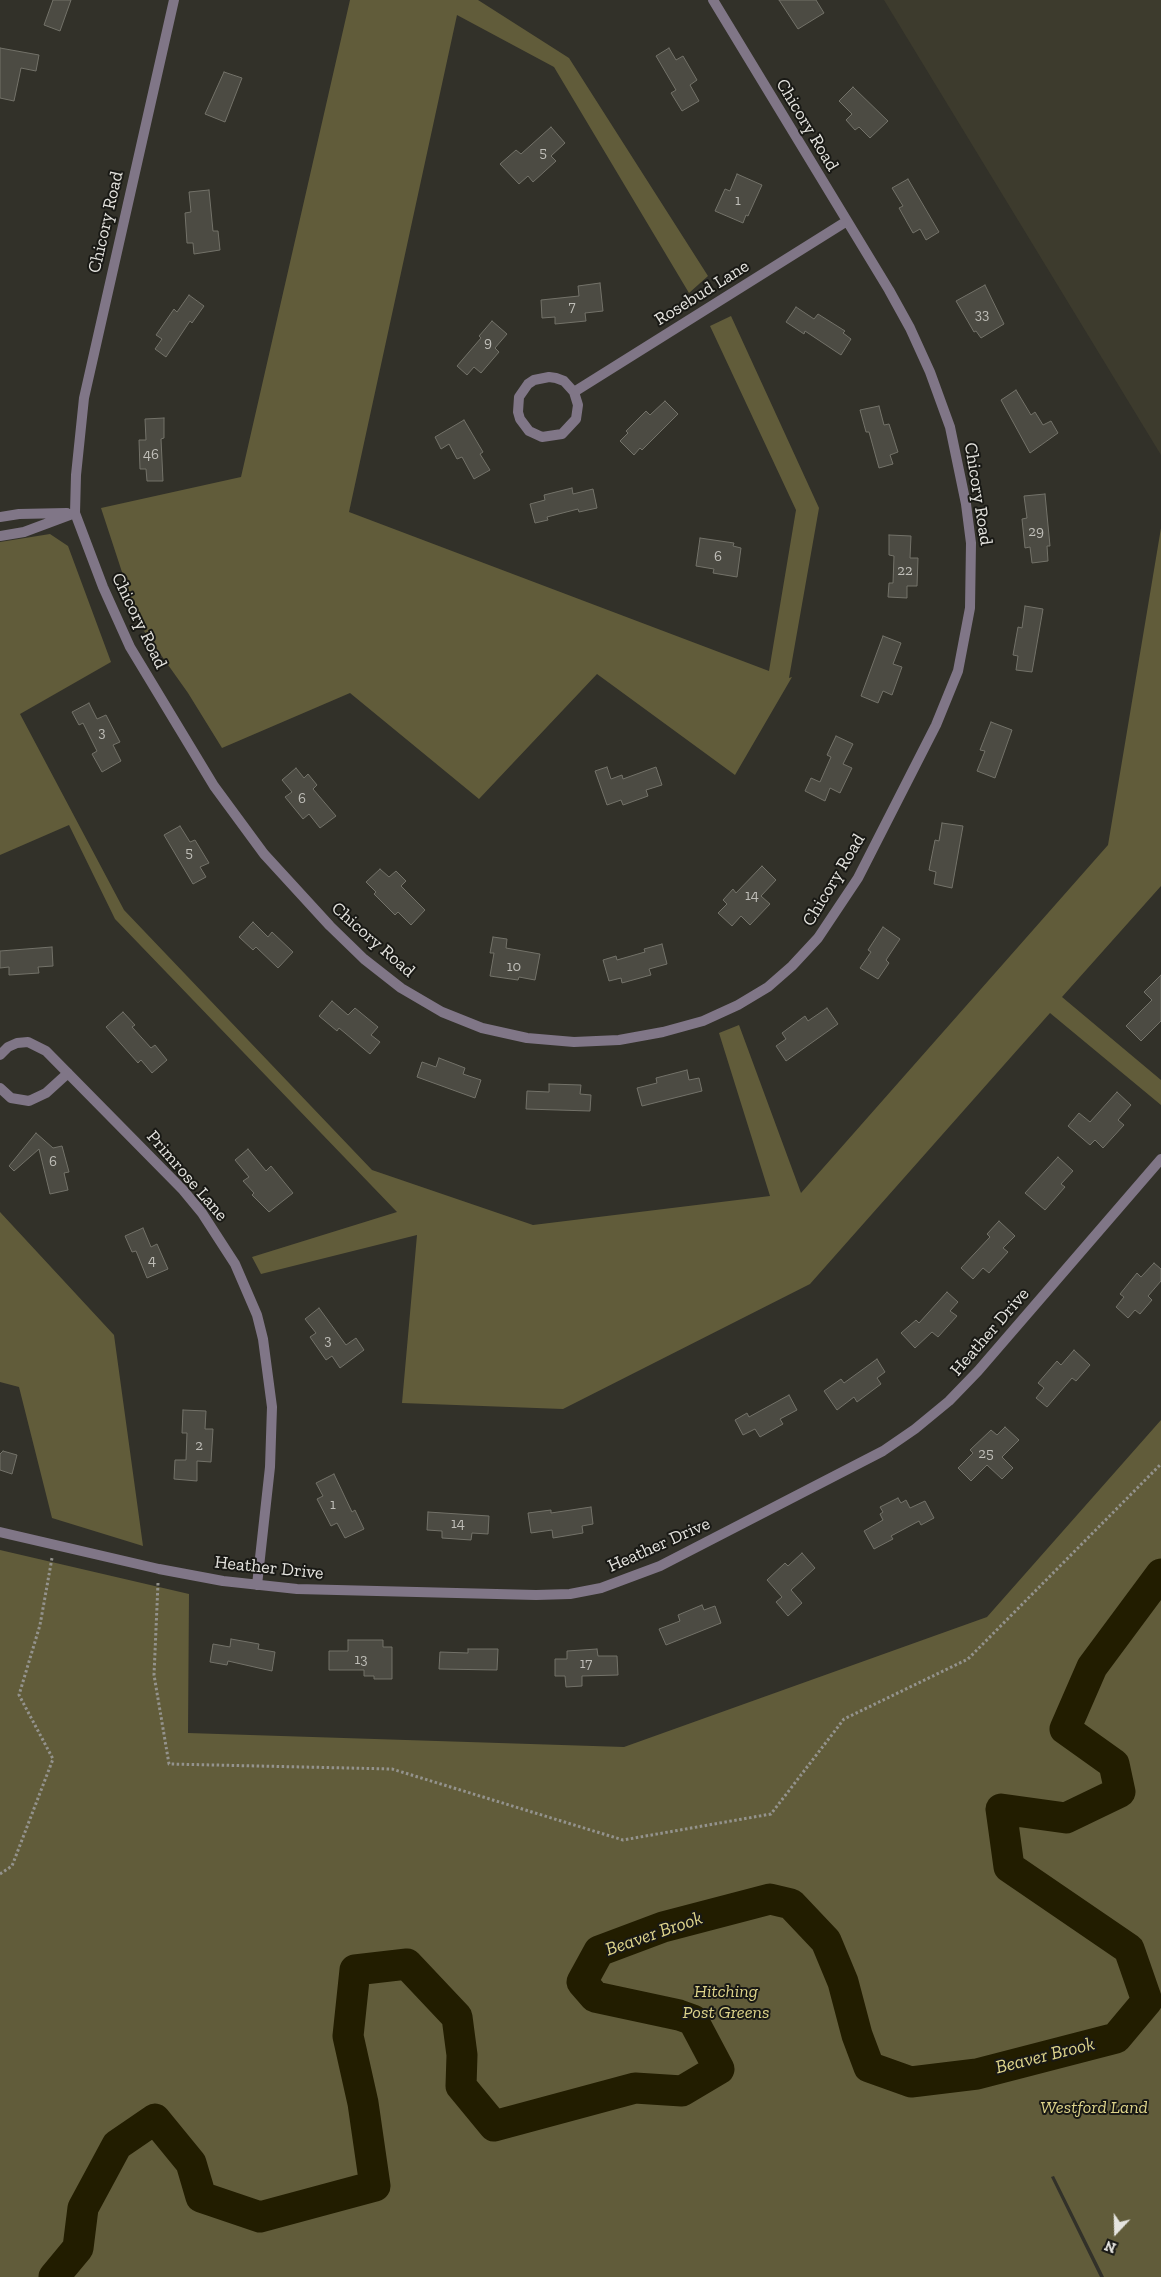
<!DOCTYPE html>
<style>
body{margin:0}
#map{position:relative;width:1161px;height:2277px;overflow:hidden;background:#323129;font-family:"Zilla Slab",serif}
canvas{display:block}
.north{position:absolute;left:1091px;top:2207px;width:50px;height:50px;-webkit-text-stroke:4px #191915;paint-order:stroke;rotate:201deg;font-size:14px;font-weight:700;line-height:20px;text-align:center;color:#e5e4df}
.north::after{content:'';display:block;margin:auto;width:18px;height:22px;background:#e5e4df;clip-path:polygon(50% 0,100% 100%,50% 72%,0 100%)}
</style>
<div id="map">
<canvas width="1161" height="2277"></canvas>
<div class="north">N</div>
</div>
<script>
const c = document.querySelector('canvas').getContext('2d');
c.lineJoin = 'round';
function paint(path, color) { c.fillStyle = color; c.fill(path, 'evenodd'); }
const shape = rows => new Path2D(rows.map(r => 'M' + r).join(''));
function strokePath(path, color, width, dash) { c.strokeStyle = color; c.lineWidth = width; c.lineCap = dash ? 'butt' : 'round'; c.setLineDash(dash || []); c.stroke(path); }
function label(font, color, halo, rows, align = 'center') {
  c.font = font + ' "Zilla Slab",serif'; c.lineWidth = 4; c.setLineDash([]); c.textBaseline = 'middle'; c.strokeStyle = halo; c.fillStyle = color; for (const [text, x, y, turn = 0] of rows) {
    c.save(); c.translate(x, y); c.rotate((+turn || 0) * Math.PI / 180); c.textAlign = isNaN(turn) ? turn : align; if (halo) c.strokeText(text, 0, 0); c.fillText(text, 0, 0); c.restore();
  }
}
const built = shape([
 [884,0,1161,0,1161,455]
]);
const green = shape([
 [350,0,478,0,569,58,708,276,689,293,554,67,457,15,349,512,769,671,796,510,710,326,731,316,819,508,789,678,792,677,735,775,597,674,479,799,350,693,222,748,188,693,139,624,101,508,241,477],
 [1161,528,1161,886,1062,997,1161,1080,1161,1105,1050,1013,810,1284,563,1409,402,1403,417,1235,261,1274,252,1257,397,1212,115,919,69,825,0,855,0,542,50,534,68,546,111,662,20,714,124,910,372,1170,533,1225,770,1196,719,1033,739,1025,801,1193,1108,845],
 [0,1212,114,1335,143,1546,52,1518,19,1387,0,1382],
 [1161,1420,1161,2277,1104,2277,1054,2176,1051,2177,1100,2277,0,2277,0,1550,189,1594,188,1733,624,1747,987,1617]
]);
const river = shape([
 [54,2277,78,2248,83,2208,117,2145,155,2119,191,2163,201,2197,260,2217,375,2186,363,2103,348,2036,355,1970,407,1964,457,2017,462,2055,461,2086,494,2126,635,2088,682,2091,719,2069,693,2020,679,2015,595,1997,582,1982,599,1951,663,1927,770,1899,791,1904,826,1941,843,1982,857,2035,869,2067,911,2082,977,2074,1116,2038,1147,2001,1129,1949,1009,1867,1001,1809,1066,1818,1120,1792,1114,1764,1065,1729,1092,1667,1161,1574]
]);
const building = shape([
 [53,0,71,0,60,31,44,25,53,0],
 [779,0,816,0,824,13,798,29,779,0],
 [0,48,39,55,36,71,21,68,14,101,0,98,0,48],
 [669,48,676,60,683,56,697,80,690,85,699,101,682,111,671,93,676,90,656,56,669,48],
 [224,72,242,78,225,122,205,114,224,72],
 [853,87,888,121,870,138,859,127,855,130,846,120,852,114,839,101,853,87],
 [551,127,565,143,551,156,556,161,533,182,528,176,519,184,500,164,516,150,521,154,551,127],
 [737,174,762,185,748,216,746,215,743,223,715,211,725,189,730,191,737,174],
 [908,179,939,232,926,240,920,229,913,233,899,208,903,206,892,188,908,179],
 [209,190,213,231,218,231,220,250,194,254,193,243,187,243,185,213,191,212,189,192,209,190],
 [600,283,603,311,585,313,586,321,555,324,555,317,542,318,541,300,579,296,578,286,600,283],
 [985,285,1004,324,981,338,976,331,974,332,956,301,985,285],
 [189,295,204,306,192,323,190,321,166,357,155,349,162,339,156,335,174,309,177,312,189,295],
 [796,307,814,319,818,314,845,331,843,333,851,339,841,355,805,331,804,334,786,322,796,307],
 [492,321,507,334,495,348,499,352,481,373,474,367,467,375,457,366,481,338,479,336,492,321],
 [1016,390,1031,415,1035,412,1043,425,1051,421,1058,433,1030,453,1001,400,1016,390],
 [665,401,678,414,642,450,640,448,634,455,620,441,628,433,626,431,646,411,650,415,665,401],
 [879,406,884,425,889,424,898,452,890,455,893,464,879,468,869,432,866,432,860,410,879,406],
 [164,418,164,438,161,439,163,481,147,481,146,469,140,469,139,440,146,440,145,419,164,418],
 [464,420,483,452,480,454,490,470,474,479,462,457,457,459,449,444,441,449,435,437,464,420],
 [572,488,573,494,593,489,597,508,579,512,578,509,547,517,548,520,535,523,530,504,545,500,544,495,572,488],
 [1045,494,1050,546,1047,546,1048,561,1032,563,1030,547,1025,548,1022,519,1027,518,1024,496,1045,494],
 [889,535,911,536,910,558,918,558,917,586,907,586,907,598,888,597,889,583,893,583,894,556,889,555,889,535],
 [700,538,734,543,733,546,741,548,737,577,713,573,714,569,696,566,700,538],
 [1025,606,1043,609,1032,672,1016,670,1018,656,1013,655,1018,627,1022,628,1025,606],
 [883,636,901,643,893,664,902,667,892,695,883,691,878,703,861,696,883,636],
 [89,703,97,719,106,715,120,742,113,745,121,761,102,772,92,754,97,751,83,723,79,725,72,712,89,703],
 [991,722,1012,730,995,778,977,771,985,751,980,750,991,722],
 [836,736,853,744,843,764,852,768,840,793,830,788,825,801,805,791,811,778,820,782,831,757,827,755,836,736],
 [607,767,611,779,622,775,623,779,656,767,662,785,646,790,648,796,623,805,621,800,607,805,595,771,607,767],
 [296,768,304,778,308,774,317,785,313,789,336,816,320,828,309,814,303,819,285,797,292,792,282,780,296,768],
 [942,823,963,826,952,888,934,884,936,872,929,870,935,840,939,841,942,823],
 [180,826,190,842,195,840,209,863,200,867,206,877,193,884,164,835,180,826],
 [762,866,776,880,761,896,770,904,750,925,741,916,732,926,718,913,727,904,723,900,733,889,736,893,762,866],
 [380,869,389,877,396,871,406,881,401,886,425,910,411,925,398,912,395,915,374,894,376,892,366,882,380,869],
 [253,922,268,937,272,932,293,952,278,968,256,947,253,950,239,937,253,922],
 [883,927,900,939,886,960,889,963,878,979,860,968,871,952,868,950,883,927],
 [493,937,507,939,506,948,540,954,535,980,519,977,518,980,490,976,494,953,490,953,493,937],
 [662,944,667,964,649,969,651,975,622,983,621,978,609,981,603,960,616,956,617,960,645,952,644,949,662,944],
 [52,947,53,966,38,967,39,973,9,975,9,967,0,968,0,951,52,947],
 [1161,975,1161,1021,1141,1041,1126,1026,1152,1000,1144,992,1161,975],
 [332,1001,348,1015,355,1008,378,1027,371,1035,380,1042,370,1054,339,1028,337,1031,319,1016,332,1001],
 [827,1008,838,1024,786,1061,776,1046,786,1039,782,1033,805,1016,808,1021,827,1008],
 [123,1012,135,1025,132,1027,151,1048,155,1045,167,1060,152,1073,141,1060,138,1063,106,1027,123,1012],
 [439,1058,465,1068,463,1074,481,1080,475,1098,417,1077,422,1062,436,1067,439,1058],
 [687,1070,689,1080,699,1078,702,1091,642,1106,637,1088,657,1083,656,1078,687,1070],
 [549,1084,581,1085,580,1094,591,1095,590,1111,526,1109,527,1091,549,1092,549,1084],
 [1117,1092,1131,1105,1118,1120,1124,1125,1103,1148,1095,1140,1090,1145,1068,1126,1079,1113,1090,1122,1117,1092],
 [36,1133,53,1148,62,1146,69,1172,64,1173,68,1190,50,1194,39,1149,14,1171,9,1166,36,1133],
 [248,1149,266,1171,271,1166,293,1193,269,1212,252,1195,254,1193,243,1181,249,1177,235,1160,248,1149],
 [1058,1157,1073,1171,1061,1184,1065,1187,1045,1210,1025,1193,1058,1157],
 [999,1221,1015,1236,1003,1248,1008,1252,989,1273,983,1268,973,1279,961,1268,990,1237,987,1234,999,1221],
 [143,1228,151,1247,157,1244,168,1269,147,1278,136,1251,132,1252,125,1236,143,1228],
 [1154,1263,1161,1269,1161,1281,1148,1296,1152,1300,1140,1314,1135,1310,1128,1318,1116,1307,1124,1297,1120,1294,1137,1273,1141,1277,1154,1263],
 [947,1292,958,1302,950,1311,957,1316,938,1337,932,1332,915,1348,901,1333,916,1320,919,1323,947,1292],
 [319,1308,346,1345,356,1338,364,1350,340,1368,332,1356,326,1360,310,1337,316,1333,305,1319,319,1308],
 [1074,1350,1090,1365,1076,1381,1072,1378,1047,1407,1036,1398,1044,1388,1038,1383,1057,1361,1061,1365,1074,1350],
 [877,1359,885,1372,877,1378,881,1384,857,1402,854,1397,837,1410,824,1391,841,1379,844,1383,877,1359],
 [789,1395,797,1410,780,1419,783,1424,760,1437,755,1429,743,1435,735,1420,747,1413,749,1417,789,1395],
 [183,1410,206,1411,205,1429,213,1429,211,1462,197,1461,197,1481,174,1479,175,1460,186,1460,187,1433,182,1433,183,1410],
 [1005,1427,1019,1440,1002,1457,1013,1468,1002,1479,987,1465,971,1481,958,1468,973,1453,970,1450,991,1430,997,1435,1005,1427],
 [3,1451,17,1455,12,1474,0,1470,0,1454,3,1451],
 [334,1474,352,1512,355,1510,364,1529,345,1538,337,1523,331,1526,317,1499,323,1496,316,1483,334,1474],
 [898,1498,901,1503,906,1500,910,1508,925,1501,934,1518,921,1525,919,1521,891,1536,893,1539,874,1549,864,1531,883,1520,880,1514,883,1512,880,1507,898,1498],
 [591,1507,593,1524,582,1526,583,1533,553,1538,552,1530,531,1533,528,1513,551,1510,551,1513,591,1507],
 [428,1512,489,1516,488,1534,472,1533,471,1540,442,1538,442,1531,427,1530,428,1512],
 [802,1553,815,1568,791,1590,802,1603,788,1616,776,1602,782,1597,767,1580,785,1563,788,1566,802,1553],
 [702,1605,704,1610,715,1606,721,1623,666,1645,659,1629,680,1621,678,1615,702,1605],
 [231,1639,259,1644,258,1649,275,1652,272,1671,228,1661,227,1665,210,1662,213,1644,230,1647,231,1639],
 [348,1640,383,1640,383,1647,392,1647,392,1679,374,1679,374,1676,364,1676,364,1670,329,1670,329,1651,348,1651,348,1640],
 [468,1649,498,1649,497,1670,439,1669,440,1652,468,1653,468,1649],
 [597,1649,598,1656,617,1656,618,1675,582,1676,582,1686,566,1687,565,1676,555,1676,555,1659,567,1659,567,1651,597,1649]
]);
const path = shape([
 [158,1583,154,1675,169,1764,392,1769,623,1840,771,1814,844,1719,968,1659,1161,1464],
 [0,1874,12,1866,53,1759,19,1695,40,1625,52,1558]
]);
const minor = shape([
 [174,0,84,398,76,475,75,513,103,587,130,647,214,786,264,854,330,926,364,959,401,988,442,1012,482,1028,527,1038,574,1042,619,1040,663,1032,703,1021,738,1005,768,987,792,966,818,938,858,878,936,725,958,671,970,608,971,543,966,504,950,427,930,372,910,328,889,290,713,0],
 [574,392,564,381,556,378,549,377,534,380,528,384,519,397,518,412,520,419,529,431,542,437,562,434,576,419,578,405,574,392,847,221],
 [0,517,19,514,67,513],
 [0,536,24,532,75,513],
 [0,1055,8,1047,17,1043,28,1042,46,1051,183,1190,202,1213,235,1264,257,1315,263,1339,272,1407,270,1467,257,1585],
 [0,1088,11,1098,29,1101,46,1093,68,1073],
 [0,1532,159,1569,223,1581,297,1589,536,1595,570,1594,601,1588,660,1566,883,1451,915,1429,949,1401,978,1371,1161,1159]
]);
const numberNames = [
 ["5",543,153],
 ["1",738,201],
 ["7",572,307],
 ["33",982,315],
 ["9",488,343],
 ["46",151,455],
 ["29",1036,532],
 ["6",718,557],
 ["22",905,571],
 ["3",102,733],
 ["6",302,799],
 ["5",189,853],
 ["14",752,896],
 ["10",514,967],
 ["6",53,1162],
 ["4",152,1261],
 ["3",328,1341],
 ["2",199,1446],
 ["25",986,1454],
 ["1",333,1505],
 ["14",458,1524],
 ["13",361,1660],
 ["17",586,1664]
];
const streetNames = [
 ["Chicory Road",807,125,59],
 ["Chicory Road",106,222,-77],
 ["Rosebud Lane",702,293,-32],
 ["Chicory Road",978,494,81],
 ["Chicory Road",139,621,64],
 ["Chicory Road",834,880,-59],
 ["Chicory Road",373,940,41],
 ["Primrose Lane",187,1176,49],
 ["Heather Drive",990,1332,-49],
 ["Heather Drive",659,1545,-24],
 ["Heather Drive",269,1568,6]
];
const parkNames = [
 ["Hitching",726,1992],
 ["Post Greens",726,2013],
 ["Westford Land",1094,2108]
];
const waterNames = [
 ["Beaver Brook",654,1934,-19],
 ["Beaver Brook",1045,2056,-14]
];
paint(built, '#3d3b2d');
paint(green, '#615c3a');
strokePath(river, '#221d00', 31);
paint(building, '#4c4b43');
strokePath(building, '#737269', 1);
strokePath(path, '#94938d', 3, [2.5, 2.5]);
strokePath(minor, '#807687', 10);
label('15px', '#bfbeb8', null, numberNames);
label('18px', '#e5e4df', '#191915', streetNames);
label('italic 18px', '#ddd38a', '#191915', parkNames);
label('italic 19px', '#ded48b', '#191915', waterNames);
</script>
